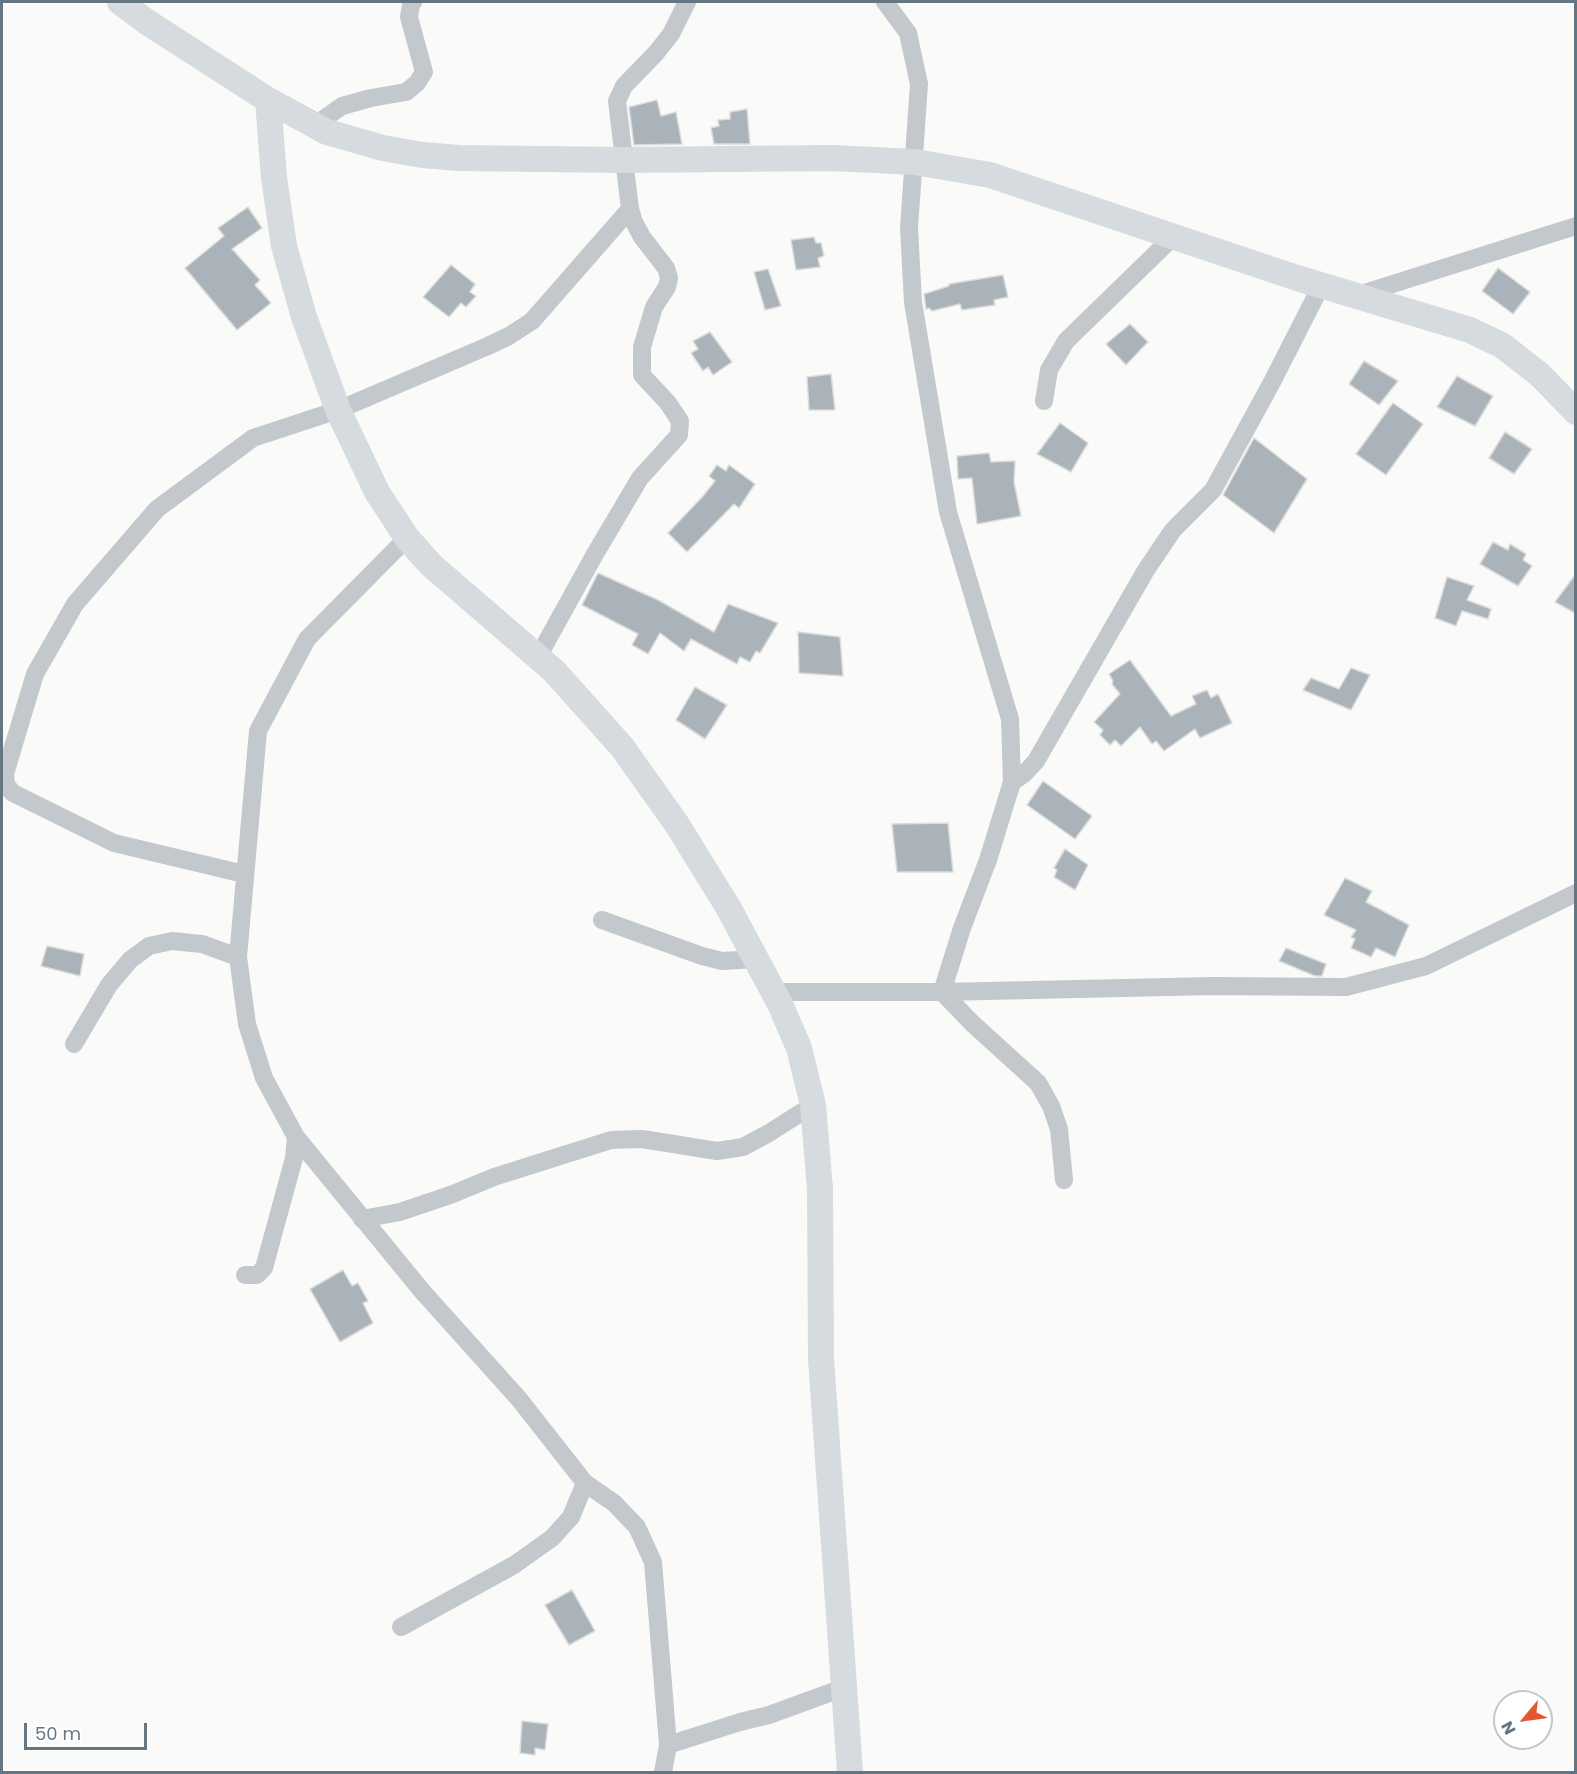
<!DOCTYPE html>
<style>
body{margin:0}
#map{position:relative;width:1577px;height:1774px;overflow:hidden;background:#fafaf8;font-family:Poppins,sans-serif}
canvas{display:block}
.frame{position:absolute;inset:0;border:3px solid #657683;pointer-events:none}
.north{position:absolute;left:1493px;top:1690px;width:60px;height:60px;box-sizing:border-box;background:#fff;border:2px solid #c1c8cd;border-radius:50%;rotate:241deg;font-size:16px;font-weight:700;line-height:24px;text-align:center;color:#657683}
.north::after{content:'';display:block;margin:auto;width:21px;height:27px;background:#e4572e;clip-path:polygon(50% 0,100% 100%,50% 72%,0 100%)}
.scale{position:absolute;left:24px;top:1723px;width:123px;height:27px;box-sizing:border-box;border:3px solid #657683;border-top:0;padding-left:8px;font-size:18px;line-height:21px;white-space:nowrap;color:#657683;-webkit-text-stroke:4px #fff;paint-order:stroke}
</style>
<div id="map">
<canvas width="1577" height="1774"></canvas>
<div class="frame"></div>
<div class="north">N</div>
<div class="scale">50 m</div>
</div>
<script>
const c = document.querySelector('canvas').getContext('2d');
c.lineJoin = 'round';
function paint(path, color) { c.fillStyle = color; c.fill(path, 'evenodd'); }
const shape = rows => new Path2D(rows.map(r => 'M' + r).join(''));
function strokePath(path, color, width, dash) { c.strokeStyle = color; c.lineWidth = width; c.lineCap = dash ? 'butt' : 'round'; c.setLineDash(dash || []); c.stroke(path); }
const building = shape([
 [657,100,661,116,676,112,682,144,634,145,629,107,657,100],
 [747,109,750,144,714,144,711,128,719,126,718,120,730,119,730,112,747,109],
 [248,207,262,228,232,249,260,280,255,285,271,303,237,330,185,268,224,236,218,228,248,207],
 [814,237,816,243,821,243,824,256,818,258,820,267,796,270,791,240,814,237],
 [451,265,475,284,470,292,476,296,466,307,461,303,449,317,423,297,451,265],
 [1498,268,1530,292,1513,314,1482,291,1498,268],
 [768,269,781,306,765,310,754,272,768,269],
 [1003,275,1008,297,994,300,995,305,962,310,960,304,932,311,929,308,926,309,924,294,949,286,949,284,1003,275],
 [1130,324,1148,342,1126,365,1106,344,1130,324],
 [710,332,732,362,713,375,708,367,703,371,691,353,698,349,693,341,710,332],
 [1364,361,1398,381,1379,405,1349,384,1364,361],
 [831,374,835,410,809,410,807,377,831,374],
 [1457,376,1493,396,1475,426,1437,407,1457,376],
 [1393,403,1423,424,1386,475,1356,454,1393,403],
 [1060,423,1088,443,1071,472,1037,454,1060,423],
 [1505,432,1532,449,1514,474,1489,458,1505,432],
 [1254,438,1307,479,1274,533,1223,495,1254,438],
 [989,453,991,462,1015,461,1014,482,1021,516,977,524,972,478,958,479,957,456,989,453],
 [717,465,726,471,729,465,755,484,739,508,734,504,687,552,668,533,704,495,715,481,709,476,717,465],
 [1493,542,1508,550,1510,544,1526,554,1523,560,1532,566,1518,586,1480,564,1493,542],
 [598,573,658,600,714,632,728,604,778,623,760,653,756,651,750,662,740,657,737,664,691,639,684,651,660,633,648,654,632,645,638,634,582,605,598,573],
 [1575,575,1575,613,1555,602,1575,575],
 [1447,577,1474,586,1467,600,1491,609,1488,619,1462,611,1456,626,1435,618,1447,577],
 [798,632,840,637,843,676,799,673,798,632],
 [1130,660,1171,716,1196,704,1192,696,1207,690,1211,698,1218,694,1232,723,1200,738,1195,729,1164,751,1156,741,1152,744,1140,727,1121,746,1115,740,1110,745,1100,735,1103,730,1094,722,1120,694,1112,684,1113,681,1109,674,1130,660],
 [1351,668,1370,675,1351,710,1303,690,1311,678,1339,689,1351,668],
 [695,687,727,705,705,739,676,720,695,687],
 [1043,781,1092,816,1075,839,1027,805,1043,781],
 [948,823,953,872,897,872,892,824,948,823],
 [1065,849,1088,865,1075,890,1054,877,1057,870,1054,868,1065,849],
 [1345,878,1372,891,1366,902,1409,925,1395,957,1376,948,1371,957,1351,948,1355,939,1351,937,1356,930,1324,915,1345,878],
 [47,946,84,954,80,976,41,966,47,946],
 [1286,948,1326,964,1322,976,1315,976,1279,961,1286,948],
 [343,1270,352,1286,358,1283,368,1301,363,1303,373,1323,340,1342,310,1289,343,1270],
 [572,1590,595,1631,569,1645,545,1605,572,1590],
 [522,1721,548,1724,545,1750,535,1748,535,1755,520,1753,522,1721]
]);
const street = shape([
 [885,2,908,33,919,84,909,228,913,302,948,512,1010,719,1012,782],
 [315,125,342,106,371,98,406,92,417,83,424,72,409,17,411,5,413,2],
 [1358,295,1576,226],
 [1044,401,1049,370,1066,341,1173,237],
 [407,538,307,639,258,731,238,957,247,1024,264,1078,296,1137,422,1291,519,1399,585,1483,614,1503,637,1527,653,1562,668,1745,663,1772],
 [538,657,595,554,640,478,679,435,680,421,668,403,642,375,642,347,654,307,667,287,669,278,666,268,642,237,634,222,630,209,617,101,624,86,656,53,671,34,687,2],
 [244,874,114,843,13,793,6,785,5,774,35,674,75,604,157,509,253,438,338,410,488,346,509,336,532,321,630,209],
 [602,920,702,956,722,961,756,959],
 [773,992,942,992,1213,986,1346,987,1426,966,1576,893],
 [74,1044,109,985,130,960,149,946,172,941,202,944,238,957],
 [1064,1180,1059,1129,1051,1106,1038,1083,973,1024,942,992,962,928,988,860,1012,782,1024,774,1036,761,1146,570,1173,530,1213,490,1271,384,1322,284],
 [362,1219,400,1212,453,1194,494,1177,611,1140,642,1139,717,1151,743,1147,769,1133,813,1105],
 [245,1275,257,1275,264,1268,294,1158,296,1137],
 [401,1627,514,1565,552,1538,571,1517,585,1483],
 [668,1745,740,1722,769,1715,843,1688]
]);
const secondary = shape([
 [120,2,147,22,268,100,327,132,383,148,422,155,459,158,624,160,832,158,915,162,990,175,1297,278,1470,330,1503,346,1540,375,1576,412],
 [268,100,274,178,284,246,304,317,338,410,377,492,407,538,431,565,554,671,622,747,676,823,728,907,780,1004,799,1048,813,1105,820,1189,821,1359,850,1772]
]);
paint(building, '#aab3b9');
strokePath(building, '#dcdcda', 1.5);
strokePath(street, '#c3c8cc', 18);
strokePath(secondary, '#d6dbdf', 26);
</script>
